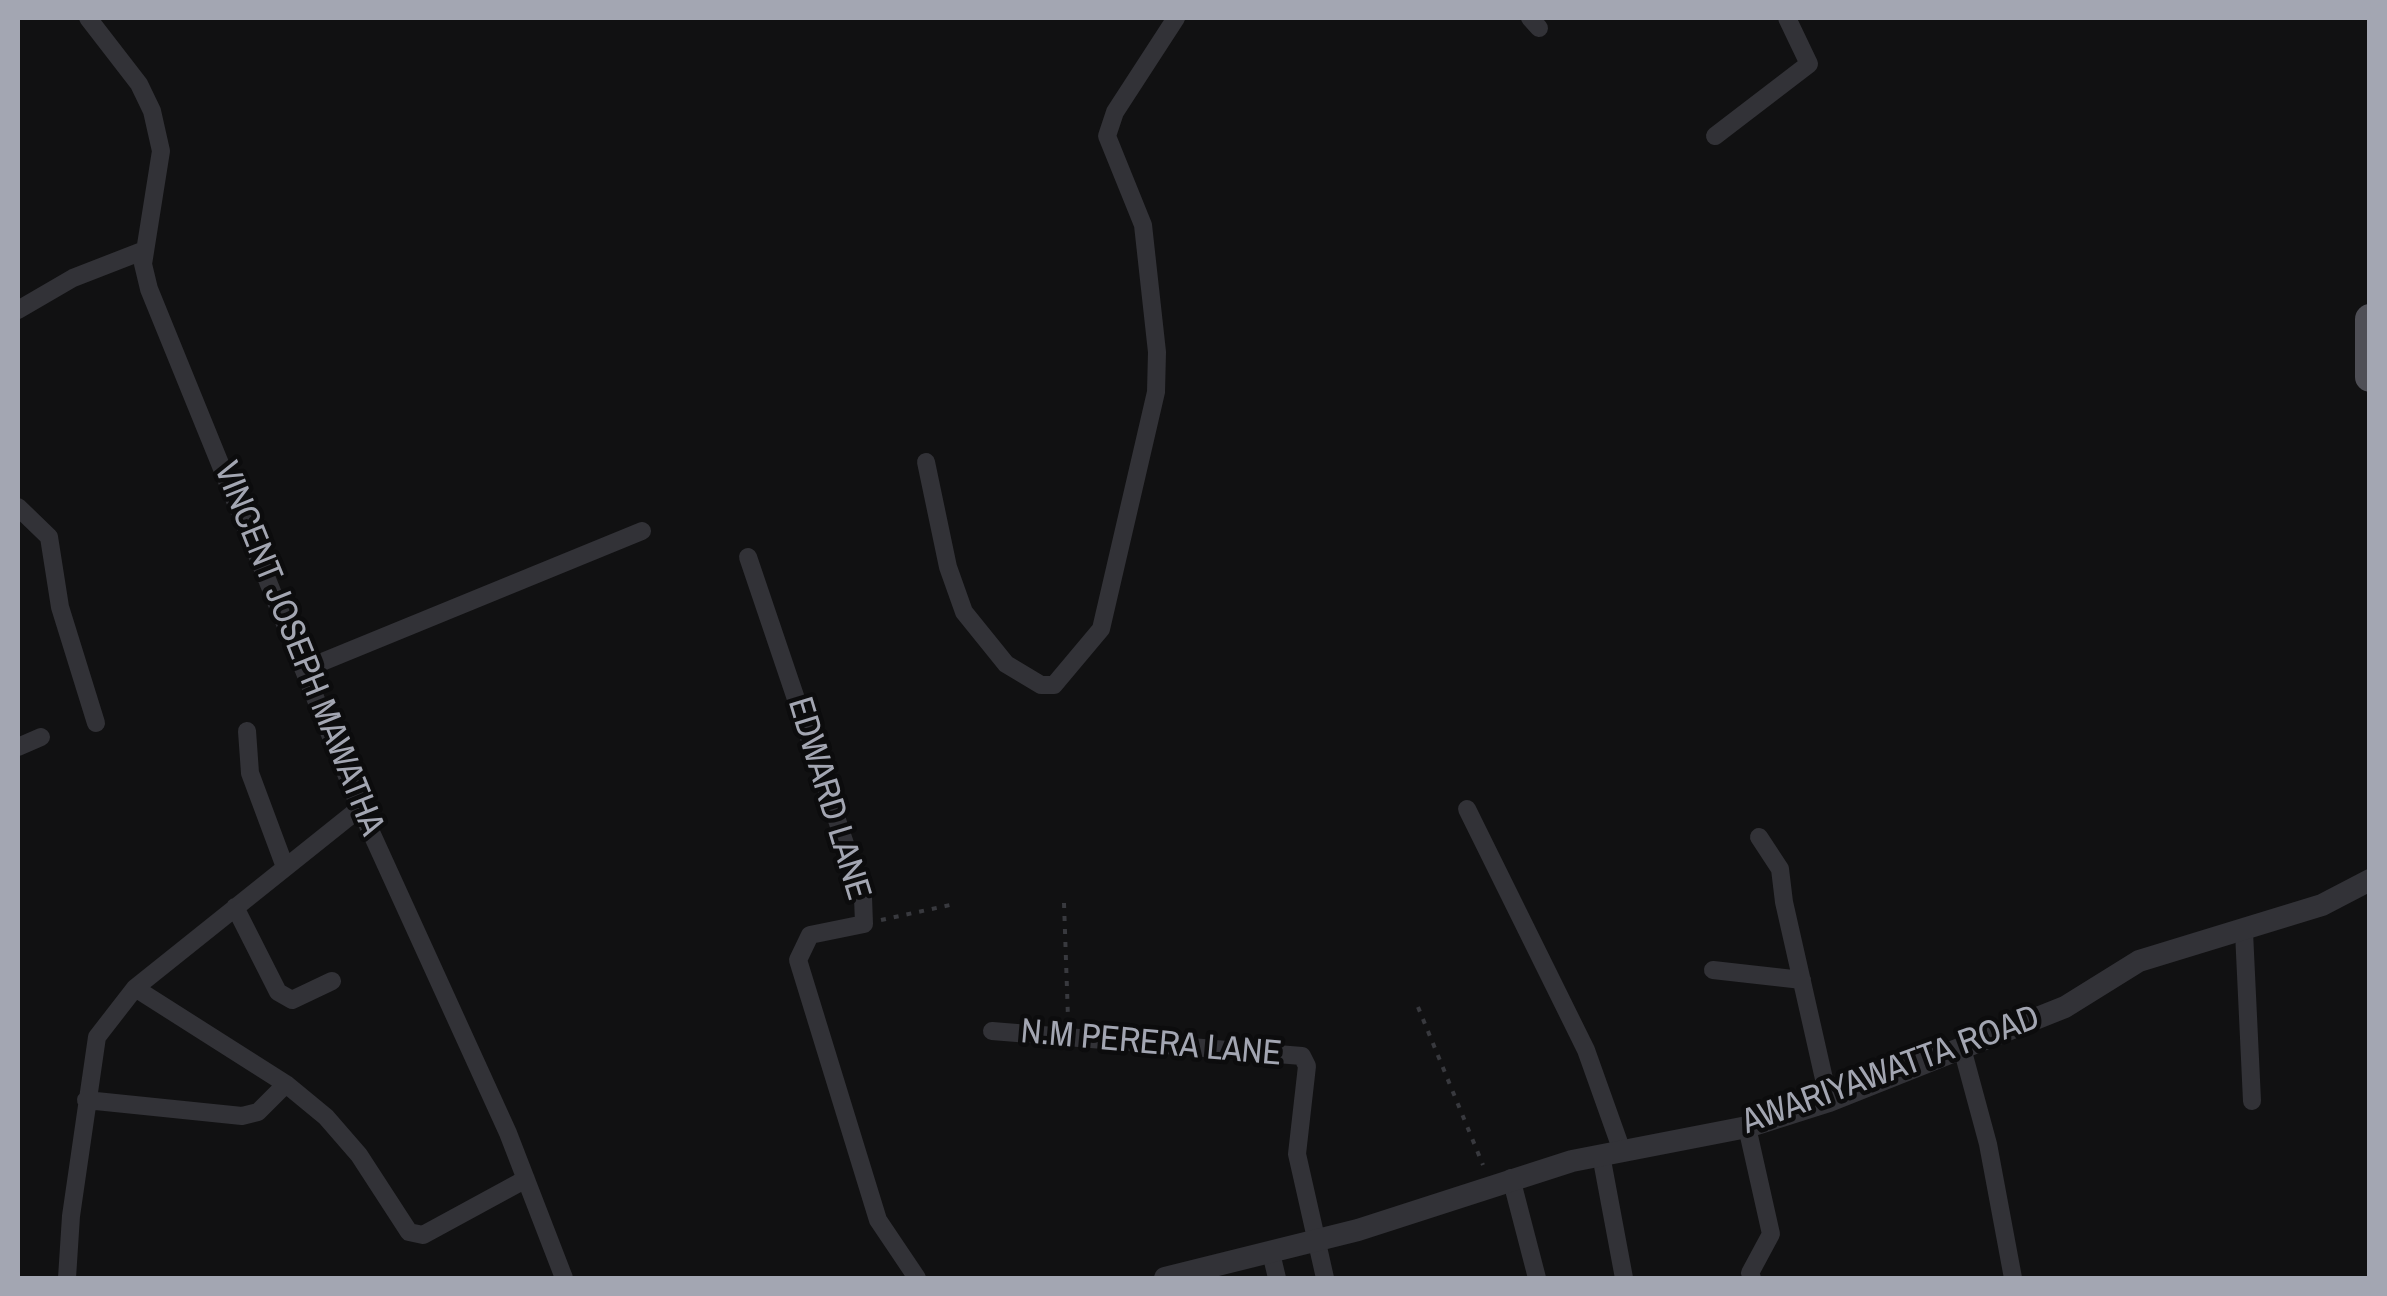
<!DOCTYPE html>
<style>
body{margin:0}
#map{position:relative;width:2387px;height:1296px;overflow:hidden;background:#111112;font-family:"Archivo Narrow",sans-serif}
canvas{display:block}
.frame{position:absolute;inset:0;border:20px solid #a3a6b2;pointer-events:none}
</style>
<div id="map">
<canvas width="2387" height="1296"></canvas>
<div class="frame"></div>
</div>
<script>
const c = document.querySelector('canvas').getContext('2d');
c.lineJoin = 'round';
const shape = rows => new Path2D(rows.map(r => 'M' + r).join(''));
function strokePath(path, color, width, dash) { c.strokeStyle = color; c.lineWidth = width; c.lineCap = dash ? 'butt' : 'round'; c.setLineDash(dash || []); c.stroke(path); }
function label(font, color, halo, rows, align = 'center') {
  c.font = font + ' "Archivo Narrow",sans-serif'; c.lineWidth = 9; c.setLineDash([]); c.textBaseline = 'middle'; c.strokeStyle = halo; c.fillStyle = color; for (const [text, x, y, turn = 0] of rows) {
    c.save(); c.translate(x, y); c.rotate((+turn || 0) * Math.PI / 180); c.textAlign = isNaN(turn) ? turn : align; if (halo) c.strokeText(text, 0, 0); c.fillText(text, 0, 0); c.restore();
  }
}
const path = shape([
 [1064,903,1068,1018],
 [881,920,950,905],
 [1418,1007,1483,1165]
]);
const minor = shape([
 [88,18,139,84,152,111,161,151,143,264,149,289,360,808,508,1133,564,1278],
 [1530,18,1539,28],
 [1715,136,1809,64,1787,18],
 [18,310,73,278,145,250],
 [926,462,948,567,964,612,1006,664,1041,685,1054,685,1101,629,1156,392,1157,352,1143,225,1107,136,1115,112,1176,18],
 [18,507,49,537,60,607,96,723],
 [748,557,863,897,864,924,810,935,798,960,878,1220,917,1278],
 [305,669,642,531],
 [247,731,250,773,285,867],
 [18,747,41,737],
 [1467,809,1586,1050,1622,1151],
 [1759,837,1780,869,1784,902,1829,1101],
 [235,907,278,992,292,1000,332,981],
 [2244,932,2252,1101],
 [1713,970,1802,980],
 [135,988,286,1084,326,1117,359,1155,409,1232,423,1235,526,1179],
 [992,1031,1302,1056,1307,1066,1297,1154,1325,1278],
 [1962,1048,1988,1144,2013,1278],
 [86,1100,242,1116,258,1112,286,1084],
 [1747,1127,1771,1234,1750,1273,1752,1278],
 [1601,1155,1624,1278],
 [1511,1178,1537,1278],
 [1271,1253,1277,1278],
 [67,1278,71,1216,97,1037,135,988,360,808]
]);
const tertiary = shape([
 [1165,1278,1358,1230,1572,1161,1747,1127,1829,1101,2065,1007,2139,961,2322,905,2370,880]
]);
const primary = shape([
 [2370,319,2370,377]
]);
const streetNames = [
 ["VINCENT JOSEPH MAWATHA",298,649,68],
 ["EDWARD LANE",828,799,73],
 ["N.M PERERA LANE",1151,1044,5],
 ["AWARIYAWATTA ROAD",1891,1071,-20]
];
strokePath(path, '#38393e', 4, [5, 8]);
strokePath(minor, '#323237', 18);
strokePath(tertiary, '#323237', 22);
strokePath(primary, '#4f4f56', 30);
label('35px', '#a3a6b2', '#0c0c0d', streetNames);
</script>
